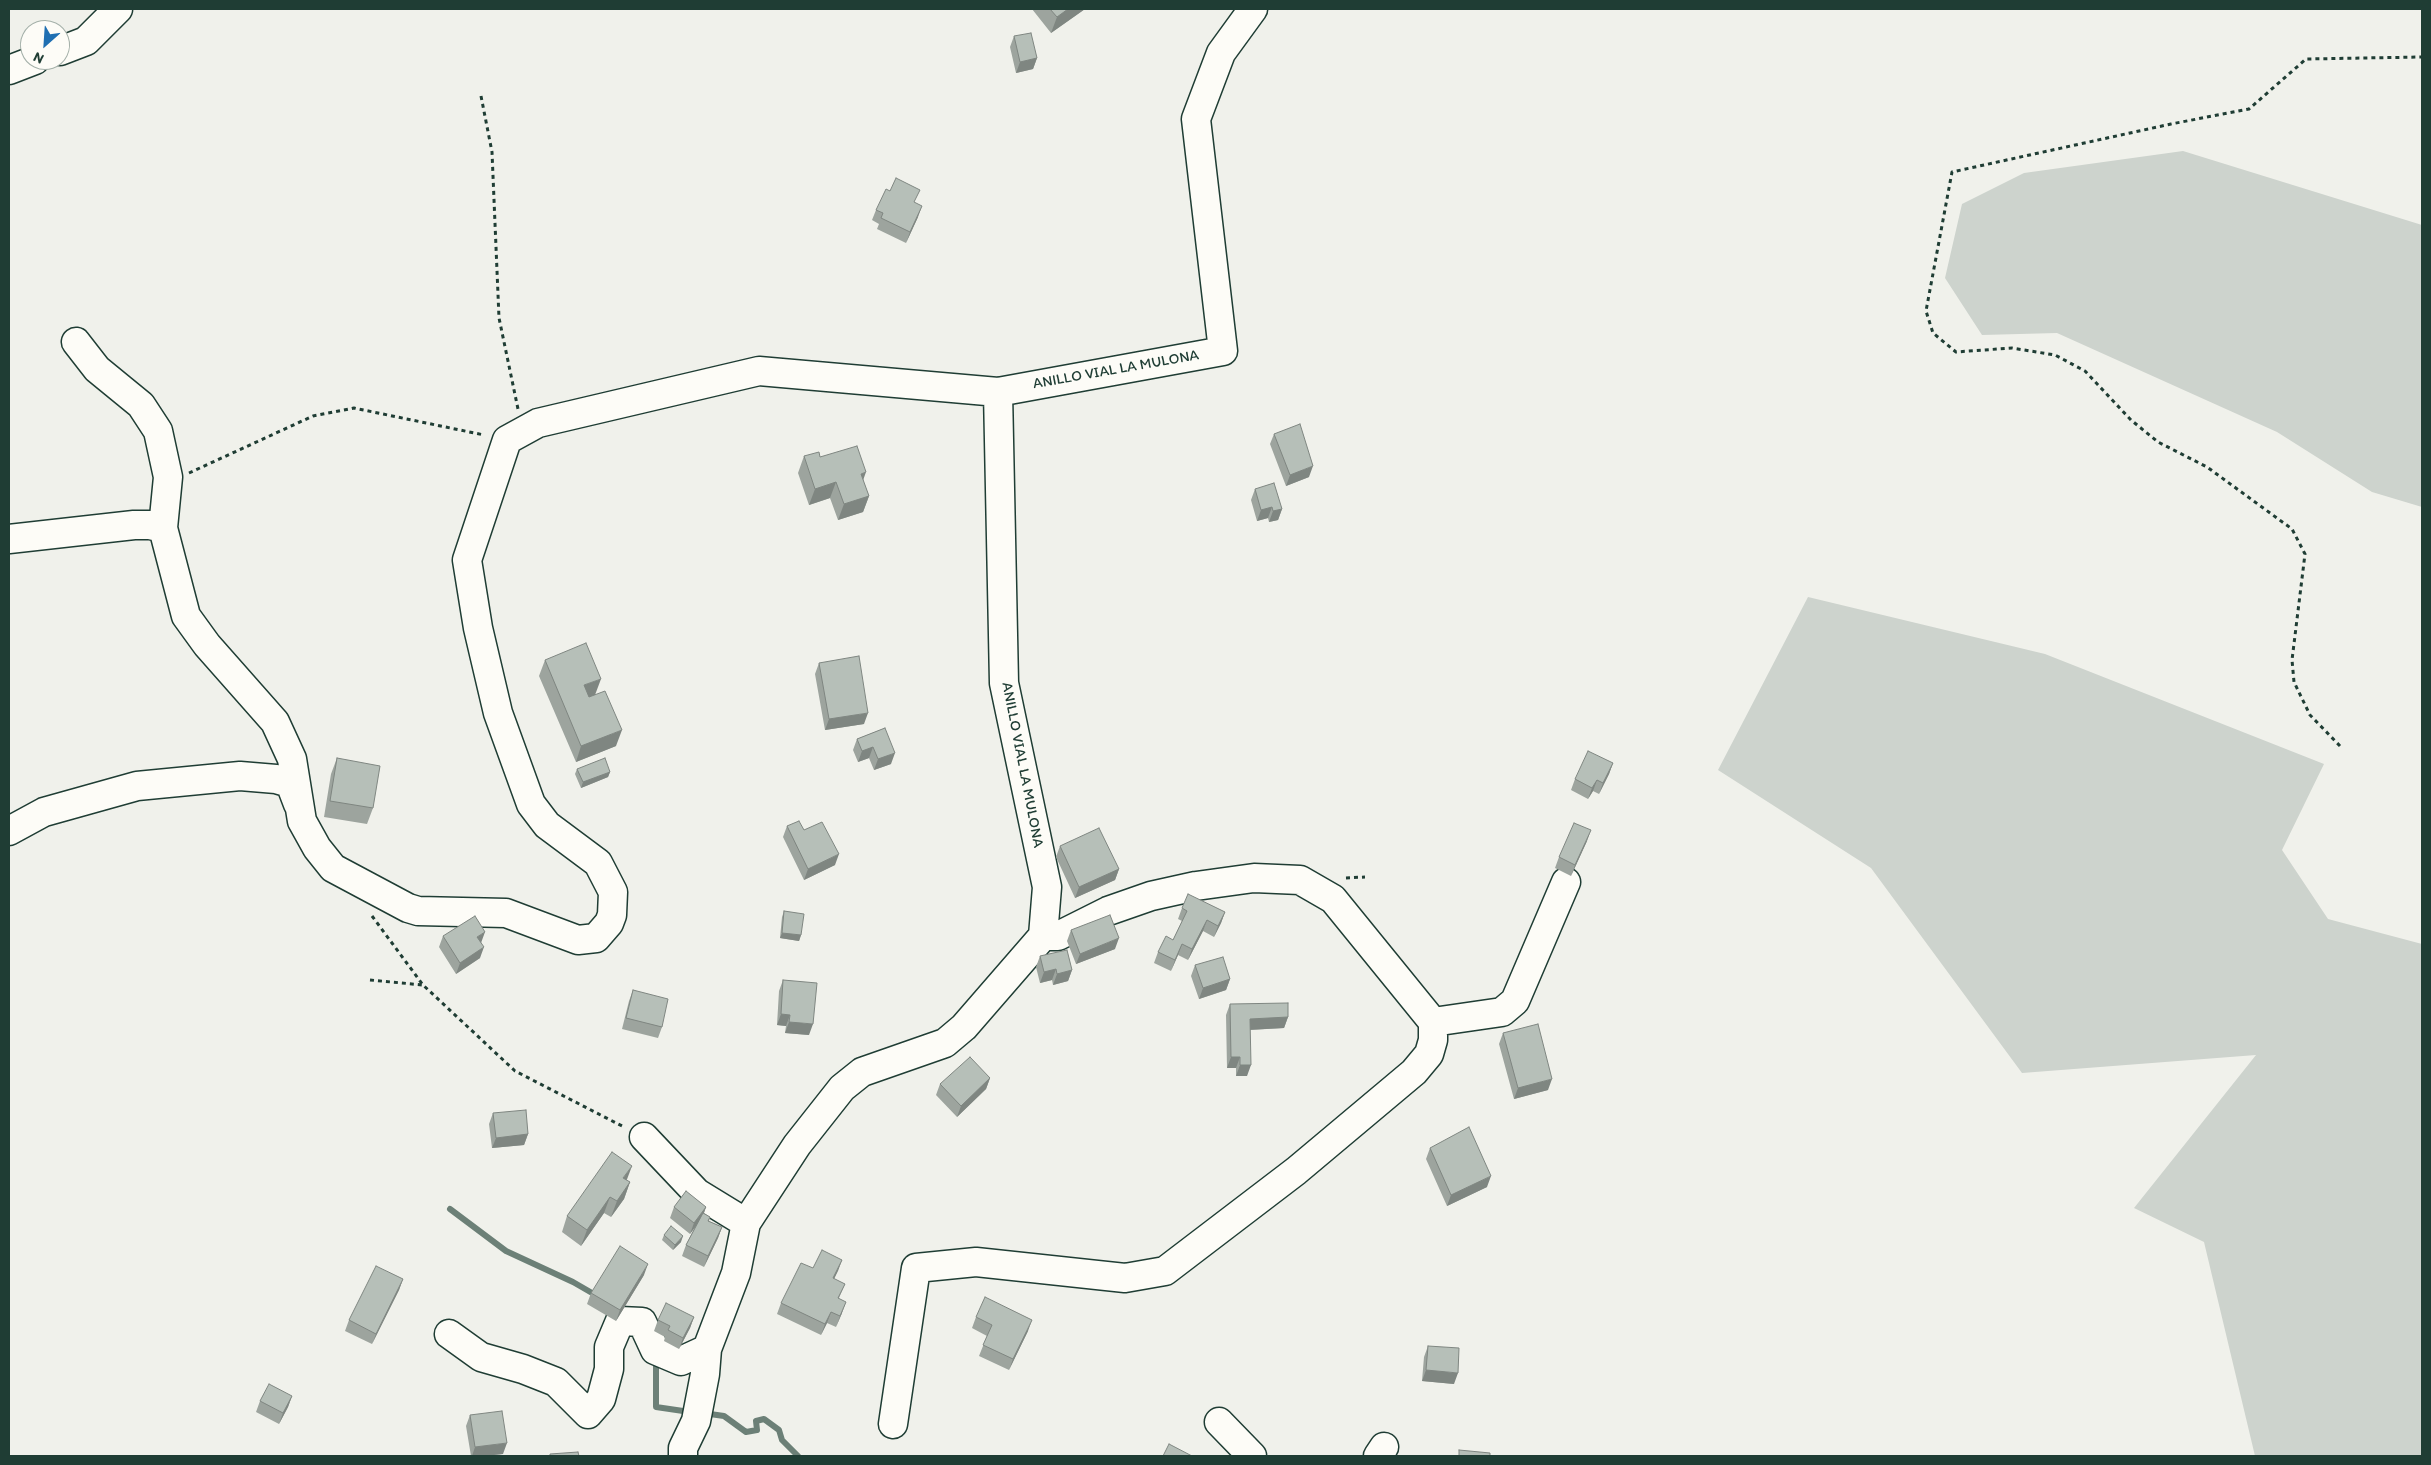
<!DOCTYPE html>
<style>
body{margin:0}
#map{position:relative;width:2431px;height:1465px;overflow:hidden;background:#f0f1eb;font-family:Itim,sans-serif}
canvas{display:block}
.frame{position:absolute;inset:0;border:10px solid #1f3d34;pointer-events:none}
.north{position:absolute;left:20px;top:20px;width:50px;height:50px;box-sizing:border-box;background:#fdfcf7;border:1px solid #a4b0a9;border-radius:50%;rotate:206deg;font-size:14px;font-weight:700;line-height:20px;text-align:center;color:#1f3d34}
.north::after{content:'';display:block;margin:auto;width:18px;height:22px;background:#1f6fb2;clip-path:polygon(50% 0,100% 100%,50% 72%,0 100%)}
</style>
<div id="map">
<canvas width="2431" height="1465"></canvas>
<div class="frame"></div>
<div class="north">N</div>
</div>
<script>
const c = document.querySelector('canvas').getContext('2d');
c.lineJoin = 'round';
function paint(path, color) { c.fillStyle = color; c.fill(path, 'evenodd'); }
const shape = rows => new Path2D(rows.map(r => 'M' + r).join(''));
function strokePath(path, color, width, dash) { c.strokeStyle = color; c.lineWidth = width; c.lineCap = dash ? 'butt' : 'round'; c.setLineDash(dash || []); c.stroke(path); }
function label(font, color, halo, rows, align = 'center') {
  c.font = font + ' Itim,sans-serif'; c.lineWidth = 5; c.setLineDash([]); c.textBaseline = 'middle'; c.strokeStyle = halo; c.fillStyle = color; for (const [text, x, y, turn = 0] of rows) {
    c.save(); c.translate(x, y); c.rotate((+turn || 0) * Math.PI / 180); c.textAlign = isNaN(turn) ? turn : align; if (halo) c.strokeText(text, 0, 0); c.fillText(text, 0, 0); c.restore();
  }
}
const green = shape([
 [2183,151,2422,225,2422,507,2372,492,2277,432,2057,333,1982,335,1945,278,1962,204,2024,173],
 [1808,597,2045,654,2324,764,2282,850,2328,919,2422,944,2422,1456,2255,1456,2204,1242,2134,1208,2256,1055,2022,1073,1871,868,1718,770]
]);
const stream = shape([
 [450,1209,506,1251,573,1282,599,1297],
 [656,1357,656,1407,690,1412],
 [703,1413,724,1416,746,1432,757,1430,756,1421,764,1419,779,1430,782,1440,798,1456]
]);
const path = shape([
 [481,96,492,152,499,318,518,409],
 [189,473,313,416,354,408,484,435],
 [2340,746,2310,715,2294,682,2292,660,2305,554,2292,529,2207,467,2158,442,2131,420,2085,371,2055,355,2012,348,1956,352,1933,333,1926,311,1952,172,2171,124,2249,109,2306,59,2422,57],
 [1346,878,1365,877],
 [372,916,423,985,515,1071,624,1127],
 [370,980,423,985]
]);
const minor = shape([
 [60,51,86,41,118,9],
 [9,70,35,60],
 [76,342,97,369,141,405,158,431,168,477,163,528],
 [9,539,134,525,150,525,163,528,186,616,207,645,275,722,292,759,302,821,317,848,333,868,408,908,418,911,506,913,578,940,596,938,609,923,612,915,613,892,598,863,547,825,531,804,498,713,478,628,467,560,507,440,538,423,759,371,998,392],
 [9,831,44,812,137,786,240,776,276,779,290,783,298,804],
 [1433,1022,1502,1012,1515,1001,1566,882],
 [644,1137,697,1193,746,1223],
 [449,1334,481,1357,523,1369,556,1382,588,1414,601,1399,609,1369,609,1347,620,1321,642,1322,655,1350,681,1361,707,1349],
 [1219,1422,1252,1456],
 [893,1424,916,1268,976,1262,1125,1278,1165,1271,1296,1171,1414,1072,1429,1054,1433,1040,1433,1022,1333,899,1300,880,1254,878,1196,886,1151,896,1108,911,1058,936,1043,936],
 [683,1456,683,1448,696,1421,705,1374,707,1349,736,1273,746,1223,797,1145,842,1088,862,1072,945,1043,964,1027,1043,936,1047,887,1004,683,998,392,1223,351,1196,119,1221,53,1253,9],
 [1378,1456,1384,1447]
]);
const wall = shape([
 [1032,9,1085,9,1051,33],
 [1014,36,1037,58,1033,69,1016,73,1010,47],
 [916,203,918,217,906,243,877,229,879,224,872,220,876,210],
 [1274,434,1309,477,1286,486,1270,444],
 [804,456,820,457,863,480,869,496,863,512,838,520,830,498,809,505,798,473],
 [1255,489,1282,509,1278,520,1269,522,1268,518,1257,521,1251,500],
 [545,660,595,695,616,746,576,762,539,676],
 [819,663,864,724,825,730,815,674],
 [885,728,891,764,874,770,869,758,858,762,853,750,857,739],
 [337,758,373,808,367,824,324,817,331,774],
 [1613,763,1609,774,1599,794,1593,791,1588,799,1571,790,1575,779],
 [577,769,610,772,608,777,581,788,575,774],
 [787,826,804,830,835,865,804,880,783,837],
 [1587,841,1571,876,1555,868,1559,857],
 [1060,846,1119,869,1115,880,1075,898,1056,857],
 [1182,908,1225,912,1221,923,1214,937,1203,931,1188,960,1178,955,1171,971,1154,963,1158,952,1173,940,1182,921,1178,919],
 [784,911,801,935,799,941,780,938,782,917],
 [1071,930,1115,949,1076,964,1067,941],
 [443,936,481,943,480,958,456,974,439,947],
 [1040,956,1072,970,1068,981,1053,985,1052,980,1040,983,1036,967],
 [1195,965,1230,979,1226,990,1199,999,1191,976],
 [783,980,809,1035,785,1033,786,1026,777,1025,779,991],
 [633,990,662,1027,658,1038,622,1029,629,1001],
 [1230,1004,1288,1017,1284,1028,1250,1030,1247,1076,1236,1076,1236,1068,1227,1068,1226,1015],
 [1503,1033,1548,1090,1514,1099,1499,1044],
 [990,1078,986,1089,957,1117,936,1095,940,1084],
 [493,1113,528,1134,524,1145,492,1148,489,1124],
 [1430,1148,1487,1187,1447,1206,1426,1159],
 [626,1180,630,1182,624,1199,611,1217,604,1213,581,1246,562,1232,567,1216],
 [674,1207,706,1207,704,1213,710,1217,709,1221,722,1227,718,1238,704,1267,682,1256,686,1245,695,1227,690,1234,670,1218],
 [664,1235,681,1242,673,1250,662,1240],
 [842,1260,834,1279,845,1284,839,1298,842,1313,836,1327,827,1323,821,1335,777,1314,781,1303,813,1268],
 [644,1275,616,1321,587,1304,591,1293],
 [403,1279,399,1290,372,1344,345,1331,349,1320],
 [694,1317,690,1328,679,1349,664,1341,665,1337,654,1331,658,1320],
 [976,1317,1028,1331,1009,1370,979,1356,987,1336,972,1328],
 [1428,1346,1454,1384,1422,1381,1424,1357],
 [292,1396,288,1407,279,1424,256,1412,260,1401],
 [470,1415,503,1454,484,1456,471,1456,466,1426]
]);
const shadedWall = shape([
 [1068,9,1085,9,1051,33,1057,17],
 [1037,58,1033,69,1016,73,1020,62],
 [922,206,918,217,906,243,910,232],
 [1313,466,1309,477,1286,486,1290,475],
 [866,472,860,489,861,474],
 [836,482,830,498,809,505,815,489],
 [869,496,863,512,838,520,844,504],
 [1272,507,1268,518,1257,521,1261,510],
 [1282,509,1278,520,1269,522,1273,511],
 [601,679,595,695,578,702,584,685],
 [868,713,864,724,825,730,829,719],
 [622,730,616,746,576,762,581,746],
 [873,747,869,758,858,762,862,751],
 [895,753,891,764,874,770,878,759],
 [1613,763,1609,774,1599,794,1603,783],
 [610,772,608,777,581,788,583,782],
 [1597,780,1593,791,1588,799,1592,788],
 [1591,830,1587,841,1571,876,1575,865],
 [839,854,835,865,804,880,808,869],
 [1119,869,1115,880,1075,898,1079,887],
 [1225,912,1221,923,1214,937,1218,926],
 [1207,920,1203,931,1188,960,1192,949],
 [485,932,481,943,473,948,477,937],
 [782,933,801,935,799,941,780,938],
 [1119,938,1115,949,1076,964,1080,954],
 [1182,944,1178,955,1171,971,1175,960],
 [484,947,480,958,456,974,460,963],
 [1056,969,1052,980,1040,983,1044,972],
 [1072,970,1068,981,1053,985,1057,974],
 [1230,979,1226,990,1199,999,1203,988],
 [781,1014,790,1015,786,1026,777,1025],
 [1288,1017,1284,1028,1246,1030,1250,1019],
 [789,1022,813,1024,809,1035,785,1033],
 [1231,1057,1240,1057,1236,1068,1227,1068],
 [1240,1065,1251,1065,1247,1076,1236,1076],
 [990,1078,986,1089,957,1117,961,1106],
 [1552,1079,1548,1090,1514,1099,1518,1088],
 [528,1134,524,1145,492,1148,496,1138],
 [632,1166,626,1182,623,1178],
 [1491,1176,1487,1187,1447,1206,1451,1195],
 [630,1182,624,1199,611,1217,617,1201],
 [610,1197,604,1213,581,1246,587,1230],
 [706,1207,702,1218,690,1234,694,1223],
 [722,1227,718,1238,704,1267,708,1256],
 [683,1236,681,1242,673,1250,675,1245],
 [842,1260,838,1271,829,1289,833,1278],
 [648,1264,644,1275,616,1321,620,1310],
 [403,1279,399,1290,372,1344,376,1334],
 [846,1302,842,1313,836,1327,840,1316],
 [831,1312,827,1323,821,1335,825,1324],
 [694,1317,690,1328,679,1349,683,1338],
 [1032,1320,1028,1331,1009,1370,1013,1359],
 [1426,1370,1458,1373,1454,1384,1422,1381],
 [292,1396,288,1407,279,1424,283,1413],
 [507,1443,503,1454,484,1456,472,1456,475,1447]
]);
const building = shape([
 [1050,9,1068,9,1057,17,1050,9],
 [1031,33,1037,58,1020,62,1014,36,1031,33],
 [896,178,920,190,914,202,922,206,910,232,881,218,883,213,876,210,886,189,890,191,896,178],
 [1300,424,1313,466,1290,475,1274,434,1300,424],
 [857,446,866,472,861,474,869,496,844,504,836,482,815,489,804,456,819,452,820,457,857,446],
 [1274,483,1282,509,1273,511,1272,507,1261,510,1255,489,1274,483],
 [586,643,601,679,584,685,589,697,605,691,622,730,581,746,545,660,586,643],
 [859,656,868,713,829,719,819,663,859,656],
 [885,728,895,753,878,759,873,747,862,751,857,739,885,728],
 [1588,751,1613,763,1603,783,1597,780,1592,788,1575,779,1588,751],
 [337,758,380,766,373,808,330,801,337,758],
 [605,758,610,772,583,782,577,769,605,758],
 [799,821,804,830,822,822,839,854,808,869,787,826,799,821],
 [1574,823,1591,830,1575,865,1559,857,1574,823],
 [1099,828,1119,869,1079,887,1060,846,1099,828],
 [1188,894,1225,912,1218,926,1207,920,1192,949,1182,944,1175,960,1158,952,1166,936,1173,940,1187,911,1182,908,1188,894],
 [784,911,804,914,801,935,782,933,784,911],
 [1110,915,1119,938,1080,954,1071,930,1110,915],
 [475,916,485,932,477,937,484,947,460,963,443,936,475,916],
 [1067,950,1072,970,1057,974,1056,969,1044,972,1040,956,1067,950],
 [1223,957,1230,979,1203,988,1195,965,1223,957],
 [783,980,817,983,813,1024,789,1022,790,1015,781,1014,783,980],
 [633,990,668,999,662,1027,626,1018,633,990],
 [1288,1003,1288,1017,1250,1019,1251,1065,1240,1065,1240,1057,1231,1057,1230,1004,1288,1003],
 [1538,1024,1552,1079,1518,1088,1503,1033,1538,1024],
 [970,1057,990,1078,961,1106,940,1084,970,1057],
 [526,1110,528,1134,496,1138,493,1113,526,1110],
 [1469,1127,1491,1176,1451,1195,1430,1148,1469,1127],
 [612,1152,632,1166,623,1178,630,1182,617,1201,610,1197,587,1230,567,1216,612,1152],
 [686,1191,706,1207,694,1223,674,1207,686,1191],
 [703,1213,710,1217,708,1221,722,1227,708,1256,686,1245,703,1213],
 [671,1226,683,1236,675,1245,664,1235,671,1226],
 [620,1246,648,1264,620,1310,591,1293,620,1246],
 [822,1250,842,1260,833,1278,845,1284,838,1298,846,1302,840,1316,831,1312,825,1324,781,1303,801,1263,813,1268,822,1250],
 [376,1266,403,1279,376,1334,349,1320,376,1266],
 [985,1297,1032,1320,1013,1359,983,1345,992,1325,976,1317,985,1297],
 [666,1303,694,1317,683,1338,668,1330,670,1326,658,1320,666,1303],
 [1428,1346,1459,1348,1458,1373,1426,1370,1428,1346],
 [269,1384,292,1396,283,1413,260,1401,269,1384],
 [502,1411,507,1443,475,1447,470,1415,502,1411],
 [1169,1444,1192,1456,1163,1456,1169,1444],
 [1459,1450,1490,1453,1490,1456,1459,1456,1459,1450],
 [578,1452,579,1456,550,1456,550,1454,578,1452]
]);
const streetNames = [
 ["ANILLO VIAL LA MULONA",1116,370,-10],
 ["ANILLO VIAL LA MULONA",1022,765,79]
];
paint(green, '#cdd3cd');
strokePath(stream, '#6c8077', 6);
strokePath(minor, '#1f3d34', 31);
strokePath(path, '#1f3d34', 3, [4, 4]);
strokePath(minor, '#fdfcf7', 28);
paint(wall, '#9da49e');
paint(shadedWall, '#7f8681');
paint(building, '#b6bfb8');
strokePath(building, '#7f8681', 1);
label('15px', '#1f3d34', '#fdfcf7', streetNames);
</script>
